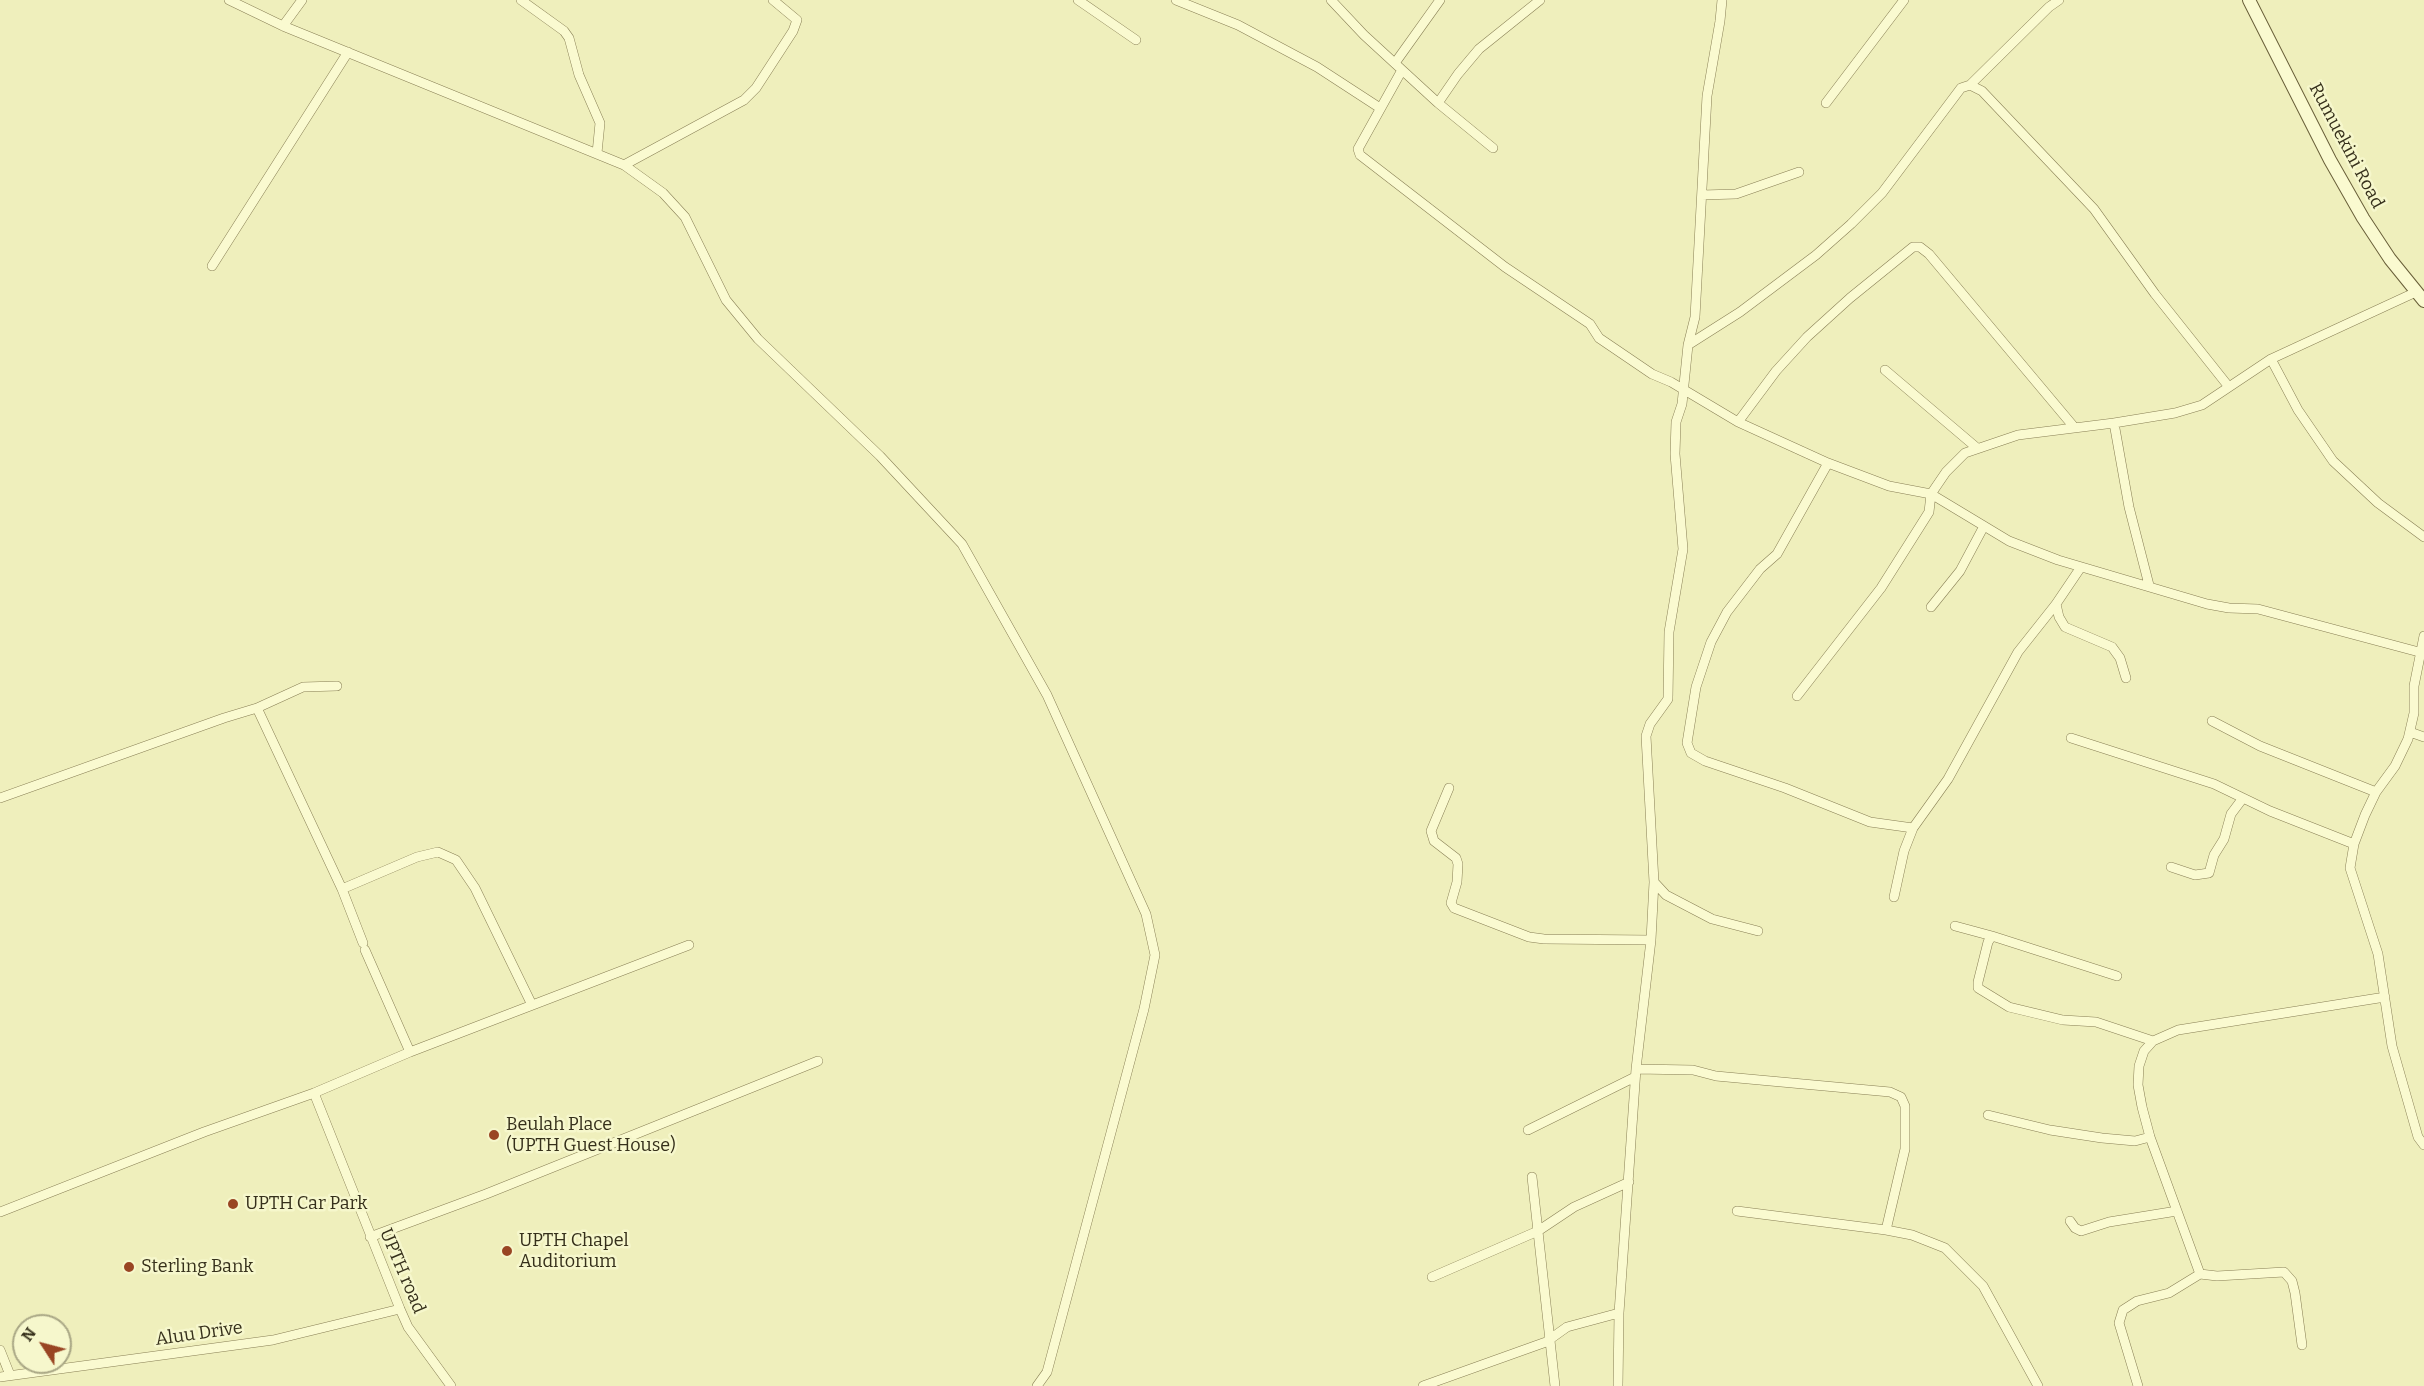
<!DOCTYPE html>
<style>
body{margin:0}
#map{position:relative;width:2424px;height:1386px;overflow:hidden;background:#efefbc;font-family:Bitter,serif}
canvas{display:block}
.north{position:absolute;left:12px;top:1314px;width:60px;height:60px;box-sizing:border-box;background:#f6f7cc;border:2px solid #a9a785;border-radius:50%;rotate:306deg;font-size:16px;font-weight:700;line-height:24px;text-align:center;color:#36301b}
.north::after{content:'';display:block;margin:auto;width:21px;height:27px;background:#994523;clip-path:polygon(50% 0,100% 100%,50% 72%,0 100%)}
</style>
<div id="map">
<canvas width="2424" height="1386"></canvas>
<div class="north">N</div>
</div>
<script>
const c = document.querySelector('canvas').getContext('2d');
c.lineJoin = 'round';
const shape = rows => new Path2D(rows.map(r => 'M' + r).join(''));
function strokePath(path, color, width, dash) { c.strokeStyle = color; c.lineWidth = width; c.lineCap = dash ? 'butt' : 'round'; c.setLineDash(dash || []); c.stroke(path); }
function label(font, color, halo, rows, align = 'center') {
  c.font = font + ' Bitter,serif'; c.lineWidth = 5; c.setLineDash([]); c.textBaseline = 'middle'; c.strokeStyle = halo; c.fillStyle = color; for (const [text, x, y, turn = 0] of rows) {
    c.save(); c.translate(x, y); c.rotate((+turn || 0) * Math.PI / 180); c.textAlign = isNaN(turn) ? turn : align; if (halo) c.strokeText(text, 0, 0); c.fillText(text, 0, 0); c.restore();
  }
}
const street = shape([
 [229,0,283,26,624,165,663,193,685,217,726,300,758,339,880,456,962,544,1047,695,1146,914,1155,955,1144,1009,1047,1372,1037,1386],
 [521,0,564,31,569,38,579,75,600,123,597,153],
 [1078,0,1136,40],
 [1176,0,1238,25,1317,67,1380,108],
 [1331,0,1364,35,1438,103,1493,148],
 [283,26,302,0],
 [1395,63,1440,0],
 [1402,70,1358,149,1360,155,1505,267,1590,324,1599,338,1652,374,1671,382,1738,422,1828,463,1889,486,1931,494,2009,541,2058,560,2207,604,2229,608,2258,609,2419,652],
 [1970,85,1982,91,2094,209,2155,294,2229,387],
 [1438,103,1458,74,1479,49,1540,0],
 [1826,103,1904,0],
 [624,165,744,100,756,88,793,31,797,20,773,0],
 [1702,195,1736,194,1799,172],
 [212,266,348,52],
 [1688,345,1740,312,1816,255,1851,224,1882,193,1961,88,1970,85,2049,7,2059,0],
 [2271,359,2298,410,2333,461,2378,503,2424,537],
 [1885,370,1977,448],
 [1738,422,1776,371,1807,337,1850,298,1913,247,1920,247,1929,254,2074,427],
 [2114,423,2129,507,2149,585],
 [1828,463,1777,554,1760,569,1727,612,1711,642,1696,687,1687,743,1691,753,1705,761,1785,788,1870,822,1913,828],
 [2056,604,2059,617,2065,627,2112,647,2120,658,2126,678],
 [1931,607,1960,571,1984,526],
 [2424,636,2414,686,2414,713,2408,739,2395,766,2376,792,2365,815,2354,844,2350,868,2378,954,2392,1046,2418,1137,2424,1145],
 [1797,696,1881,588,1929,512,1931,494,1946,472,1965,453,2018,435,2114,423,2175,413,2202,405,2271,359,2416,292],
 [257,708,342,889,363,943],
 [2212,721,2260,746,2376,792],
 [2410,732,2424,737],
 [2071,738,2214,784,2270,811,2354,844],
 [1449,788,1431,831,1434,841,1456,858,1458,864,1457,882,1451,903,1454,908,1529,937,1544,939,1651,940],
 [0,798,224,718,257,708,303,687,337,686],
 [2171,867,2195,875,2209,873,2214,855,2224,839,2231,814,2243,798],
 [1654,882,1666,895,1712,919,1758,931],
 [342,889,417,857,438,852,456,860,475,888,532,1005],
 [1894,897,1904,851,1913,828,1948,779,2018,652,2056,604,2081,567],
 [1955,926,1992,936],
 [365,950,410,1052],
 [2117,976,1992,936,1988,942,1978,982,1978,988,2009,1007,2063,1020,2096,1022,2153,1041],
 [1636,1069,1693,1070,1716,1076,1890,1092,1901,1097,1905,1106,1905,1149,1886,1230],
 [314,1093,400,1309,408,1327,451,1386],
 [1988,1115,2050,1130,2102,1138,2135,1141,2150,1137],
 [1528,1130,1635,1077],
 [1532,1177,1555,1386],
 [1737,1211,1886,1230,1912,1235,1945,1248,1983,1286,2038,1386],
 [0,1212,204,1132,314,1093,410,1052,689,945],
 [2070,1221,2075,1228,2081,1231,2109,1222,2177,1211],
 [370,1237,486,1194,818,1061],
 [2200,1274,2150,1137,2142,1107,2138,1085,2139,1066,2144,1051,2153,1041,2178,1030,2385,997],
 [1432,1277,1538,1231,1574,1207,1629,1182],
 [0,1350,10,1375],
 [0,1377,273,1340,400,1309],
 [1423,1386,1546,1342,1567,1327,1619,1313],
 [1618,1386,1619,1313,1636,1069,1651,940,1654,882,1646,736,1650,724,1668,699,1669,632,1683,549,1675,454,1676,422,1682,404,1688,345,1695,317,1707,96,1720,21,1722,0],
 [2138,1386,2119,1323,2123,1310,2137,1301,2169,1293,2200,1274,2217,1276,2284,1272,2292,1281,2295,1293,2302,1345]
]);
const secondary = shape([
 [2249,0,2330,160,2363,218,2390,259,2424,301]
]);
const markers = [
 [494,1135,6,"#994523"],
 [233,1204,6,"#994523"],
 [507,1251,6,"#994523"],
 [129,1267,6,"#994523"]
];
const streetNames = [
 ["Rumuekini Road",2346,146,62],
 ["UPTH road",402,1271,67],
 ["Aluu Drive",199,1334,-8]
];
const poiNames = [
 ["Beulah Place",506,1125],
 ["(UPTH Guest House)",506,1146],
 ["UPTH Car Park",245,1204],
 ["UPTH Chapel",519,1241],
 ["Auditorium",519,1262],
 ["Sterling Bank",141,1267]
];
strokePath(street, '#887f55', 10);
strokePath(secondary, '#695f39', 14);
strokePath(street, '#fafad0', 9);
strokePath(secondary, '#fafad0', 12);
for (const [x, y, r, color] of markers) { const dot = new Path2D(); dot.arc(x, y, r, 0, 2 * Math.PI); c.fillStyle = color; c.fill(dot); strokePath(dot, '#f6f7cc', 2); }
label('18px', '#36301b', '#f6f7cc', streetNames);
label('18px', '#36301b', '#f6f7cc', poiNames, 'left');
</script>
